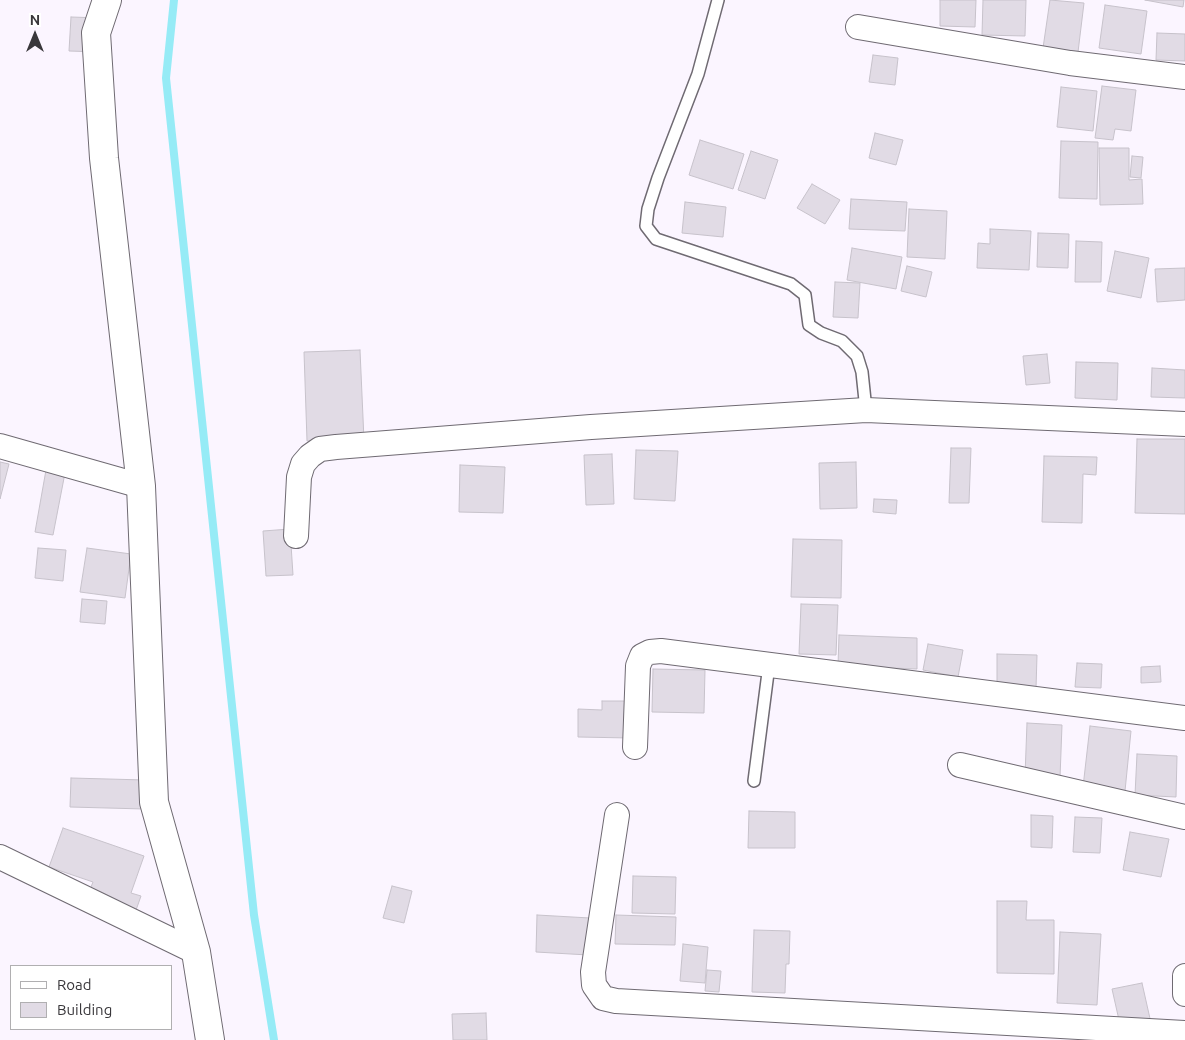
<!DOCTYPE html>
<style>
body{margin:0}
#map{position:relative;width:1185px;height:1040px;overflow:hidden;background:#fbf5ff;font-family:Ubuntu,sans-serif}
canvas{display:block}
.legend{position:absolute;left:10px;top:965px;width:162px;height:65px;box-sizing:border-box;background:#fff;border:1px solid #b0afb1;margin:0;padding:6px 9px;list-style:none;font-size:15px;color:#39373b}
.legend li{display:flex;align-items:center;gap:10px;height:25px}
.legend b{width:25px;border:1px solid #b0afb1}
.north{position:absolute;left:10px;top:10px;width:50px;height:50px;-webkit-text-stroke:4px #fff;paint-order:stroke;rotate:0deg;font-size:14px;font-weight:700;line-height:20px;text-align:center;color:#39373b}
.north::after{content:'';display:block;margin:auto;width:18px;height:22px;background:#39373b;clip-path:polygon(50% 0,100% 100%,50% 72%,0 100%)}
</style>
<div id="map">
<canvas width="1185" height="1040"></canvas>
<ul class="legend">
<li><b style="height:6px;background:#fff"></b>Road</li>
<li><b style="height:14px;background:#e1dbe5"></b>Building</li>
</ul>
<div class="north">N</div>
</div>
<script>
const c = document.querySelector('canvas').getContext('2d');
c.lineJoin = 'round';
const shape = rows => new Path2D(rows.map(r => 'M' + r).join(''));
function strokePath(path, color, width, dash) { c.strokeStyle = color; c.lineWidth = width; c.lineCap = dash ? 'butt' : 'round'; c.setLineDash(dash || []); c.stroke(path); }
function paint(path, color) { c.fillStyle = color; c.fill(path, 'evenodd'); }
const stream = shape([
 [174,0,166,78,254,915,274,1040]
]);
const building = shape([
 [940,0,976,0,975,27,940,26,940,0],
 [983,0,1026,0,1025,36,982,35,983,0],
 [1050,0,1084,3,1078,52,1043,48,1050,0],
 [1145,0,1184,0,1183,7,1145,0],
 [1105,5,1147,11,1141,54,1099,48,1105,5],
 [71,17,101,18,99,52,69,51,71,17],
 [1157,33,1185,34,1185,61,1156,60,1157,33],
 [873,55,898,58,895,85,869,82,873,55],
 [1102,86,1136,90,1131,131,1115,129,1113,140,1095,138,1102,86],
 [1061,87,1097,91,1093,131,1057,127,1061,87],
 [875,133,903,140,896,165,869,158,875,133],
 [700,140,744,154,733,189,689,175,700,140],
 [1061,141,1098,142,1097,199,1059,198,1061,141],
 [1099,148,1129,148,1129,180,1142,179,1143,204,1100,205,1099,148],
 [751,151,778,160,765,199,738,190,751,151],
 [1132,156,1143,157,1141,178,1130,177,1132,156],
 [812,184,840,200,825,224,797,208,812,184],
 [851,199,907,202,905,231,849,229,851,199],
 [685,202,726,207,723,237,682,233,685,202],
 [909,209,947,211,945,259,907,257,909,209],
 [990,229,1031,231,1029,270,977,268,978,243,990,244,990,229],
 [1038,233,1069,234,1068,268,1037,267,1038,233],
 [1076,241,1102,242,1101,282,1075,282,1076,241],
 [852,248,902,257,896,289,847,280,852,248],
 [1115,251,1149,258,1141,298,1107,291,1115,251],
 [907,266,932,272,926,297,901,291,907,266],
 [1185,268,1185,300,1157,302,1155,269,1185,268],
 [835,282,860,283,858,318,833,317,835,282],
 [360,350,364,440,307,441,304,352,360,350],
 [1047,354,1050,383,1026,385,1023,356,1047,354],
 [1076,362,1118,363,1117,400,1075,398,1076,362],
 [1152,368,1185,370,1185,398,1151,397,1152,368],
 [1137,439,1185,439,1185,514,1135,513,1137,439],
 [951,448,971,448,969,503,949,503,951,448],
 [636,450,678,451,675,501,634,499,636,450],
 [612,454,614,504,586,505,584,455,612,454],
 [1044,456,1097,457,1096,475,1083,474,1082,523,1042,522,1044,456],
 [0,462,9,464,0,499,0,462],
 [856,462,857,508,820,509,819,463,856,462],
 [460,465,505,467,503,513,459,512,460,465],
 [46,470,65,473,53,535,35,532,46,470],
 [874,499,897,500,896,514,873,512,874,499],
 [290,529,293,575,266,576,263,531,290,529],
 [793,539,842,540,841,598,791,597,793,539],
 [38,548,66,550,63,581,35,578,38,548],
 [87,548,131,554,125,598,80,592,87,548],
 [82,599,107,601,105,624,80,622,82,599],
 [801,604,838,605,836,655,799,654,801,604],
 [839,635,917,638,917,669,838,666,839,635],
 [928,644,963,650,958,677,923,670,928,644],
 [997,654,1037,655,1036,689,997,687,997,654],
 [1077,663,1102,664,1101,688,1075,687,1077,663],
 [1160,666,1161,682,1141,683,1141,667,1160,666],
 [653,669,705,670,704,713,652,712,653,669],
 [602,701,631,701,630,738,578,737,578,709,602,710,602,701],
 [1027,723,1062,725,1060,778,1025,776,1027,723],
 [1090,726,1131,731,1125,791,1083,787,1090,726],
 [1137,754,1177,756,1176,797,1135,795,1137,754],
 [71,778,145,780,144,809,70,807,71,778],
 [749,811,795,812,795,848,748,848,749,811],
 [1031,815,1053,816,1052,848,1031,847,1031,815],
 [1075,817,1102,818,1100,853,1073,852,1075,817],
 [63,828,144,856,131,893,141,896,135,913,87,897,93,882,49,867,63,828],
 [1130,832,1169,839,1161,877,1123,870,1130,832],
 [633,876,676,877,675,914,632,913,633,876],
 [392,886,412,891,404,923,383,918,392,886],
 [997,901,1027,901,1026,920,1054,920,1054,974,997,973,997,901],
 [537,915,590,918,588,955,536,952,537,915],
 [616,915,676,917,675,945,615,944,616,915],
 [754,930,790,931,789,964,786,964,785,993,752,992,754,930],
 [1060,932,1101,934,1097,1005,1057,1003,1060,932],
 [683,944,708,947,705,983,680,981,683,944],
 [707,970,721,971,719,992,705,991,707,970],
 [1142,983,1151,1023,1121,1029,1112,989,1142,983],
 [486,1013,487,1040,453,1040,452,1014,486,1013]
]);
const service = shape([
 [718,0,698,74,658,178,648,209,646,226,656,239,791,284,805,295,809,325,821,333,842,341,857,356,862,372,866,410],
 [754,781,769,665]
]);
const minor = shape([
 [858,27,1070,63,1185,77],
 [0,446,141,486],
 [296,536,299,477,303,464,310,456,320,449,336,447,591,427,866,410,1185,424],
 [635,747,638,666,642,656,650,652,661,651,1185,718],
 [960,765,1185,817],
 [617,815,593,972,594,985,603,998,616,1001,1185,1033],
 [0,857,196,952],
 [1185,976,1185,994]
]);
const tertiary = shape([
 [107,0,96,33,104,158,141,486,154,802,196,952,210,1040]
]);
strokePath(stream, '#96ebf6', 8);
paint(building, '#e1dbe5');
strokePath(building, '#c7c2cb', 1);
strokePath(service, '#6f6a72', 14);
strokePath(minor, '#6f6a72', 26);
strokePath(tertiary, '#6f6a72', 30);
strokePath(service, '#fff', 11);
strokePath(minor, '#fff', 24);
strokePath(tertiary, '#fff', 28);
</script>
